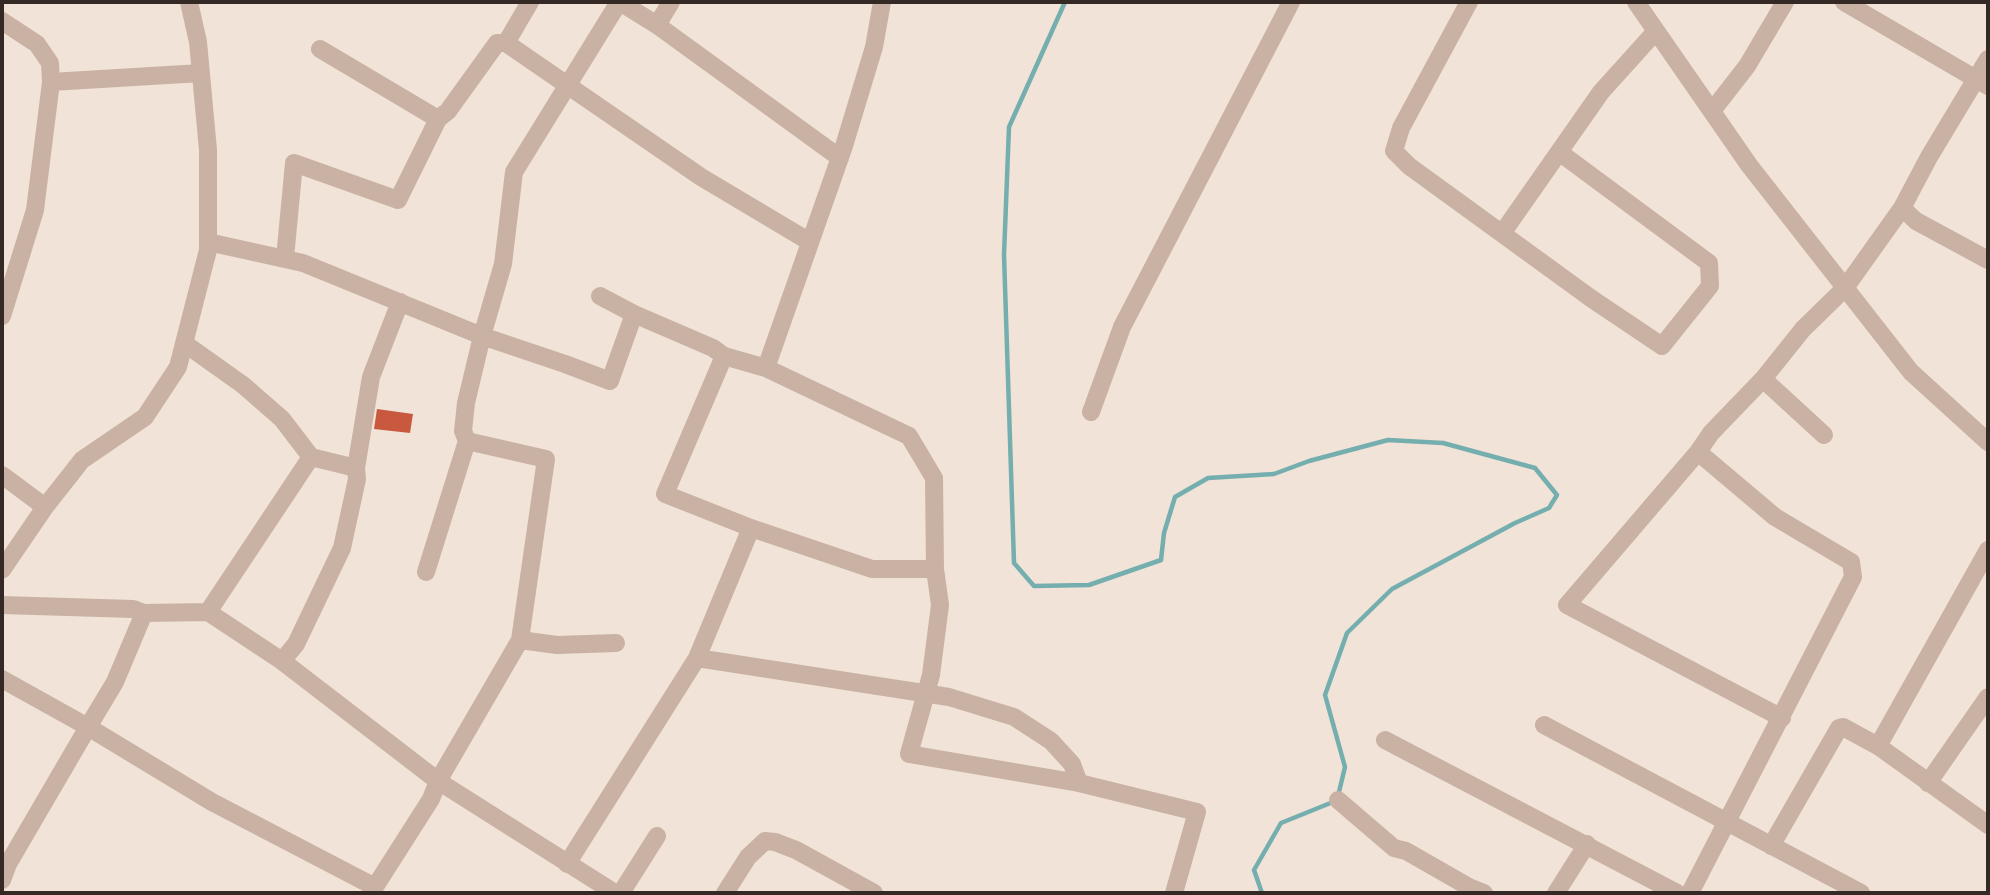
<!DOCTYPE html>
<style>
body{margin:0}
#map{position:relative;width:1990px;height:895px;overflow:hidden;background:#f1e3d7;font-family:Arial,sans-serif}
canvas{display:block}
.frame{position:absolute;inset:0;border:4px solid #342925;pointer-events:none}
</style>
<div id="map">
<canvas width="1990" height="895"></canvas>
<div class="frame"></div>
</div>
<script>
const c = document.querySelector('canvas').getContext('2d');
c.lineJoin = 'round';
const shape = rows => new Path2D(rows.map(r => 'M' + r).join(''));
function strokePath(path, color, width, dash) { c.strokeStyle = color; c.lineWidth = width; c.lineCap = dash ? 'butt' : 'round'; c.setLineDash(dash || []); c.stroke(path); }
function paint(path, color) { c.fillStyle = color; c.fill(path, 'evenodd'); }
const stream = shape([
 [1065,2,1009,127,1004,255,1014,563,1034,586,1089,585,1161,560,1164,533,1175,497,1208,478,1274,474,1309,461,1388,440,1443,443,1535,468,1557,495,1549,508,1515,523,1392,589,1347,633,1325,695,1345,767,1338,796],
 [1262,893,1254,870,1281,823,1333,802]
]);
const building = shape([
 [377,409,413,414,410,433,374,429]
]);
const minor = shape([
 [620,2,657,25,840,158],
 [1469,2,1401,128,1394,151,1409,166,1592,299,1662,346,1710,286,1709,263,1559,152],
 [1636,2,1749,165,1911,372,1988,442],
 [1844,2,1988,86],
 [2,21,37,44,50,63,51,82,35,210,2,316],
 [657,25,671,2],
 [506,43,530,2],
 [320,49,438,119],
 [51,82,201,73],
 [1712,111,1747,66,1785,2],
 [1902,208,1916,221,1988,260],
 [1503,232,1601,92,1656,31],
 [208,242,303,263,482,336,565,364,610,381,634,314],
 [285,258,294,163,398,200,438,119,448,111,497,43,506,43,701,177,810,242],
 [600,296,634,314,713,348,724,356,766,368,909,436,934,478,935,569,940,605,931,675,909,754,1079,783,1197,812,1174,893],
 [184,343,243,385,282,419,311,457,356,468],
 [724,356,665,494,751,528,872,569,935,569],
 [766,368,844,146,874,47,882,2],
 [1763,379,1824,435],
 [1091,412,1122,327,1291,2],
 [467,441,546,459,520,640,557,645,616,643],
 [2,475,45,507],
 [751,528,697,658,949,697,1014,717,1051,741,1072,764,1079,783],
 [2,570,45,507,82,460,145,417,178,367,208,250,208,150,198,42,189,2],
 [426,572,467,441,463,431,466,403,482,336,503,264,514,172,619,2],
 [2,605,133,609,144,613,208,612,282,661,438,781,615,893],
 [208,612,311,457],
 [282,661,296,644,342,548,357,479,356,468,371,377,400,302],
 [2,679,88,727,115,682,144,613],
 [1782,718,1567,605,1698,452,1711,433,1763,379,1803,329,1845,288,1902,208,1929,157,1988,59],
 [1544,725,1861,893],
 [1385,740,1677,893],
 [1878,746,1988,550],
 [1928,783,1988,697],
 [1338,800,1394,848,1406,851,1469,887,1484,893],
 [1771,846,1839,728,1843,727,1878,746,1988,825],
 [567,864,697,658],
 [2,880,8,864,88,727,212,802,375,887],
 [371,893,431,799,438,781,520,640],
 [621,893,657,836],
 [725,893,748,857,765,841,775,842,796,850,874,893],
 [1556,893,1587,844],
 [1690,893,1853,577,1851,562,1775,517,1698,452]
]);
strokePath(stream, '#75aeae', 4.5);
paint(building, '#c8593e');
strokePath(minor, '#c9b2a3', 18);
</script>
